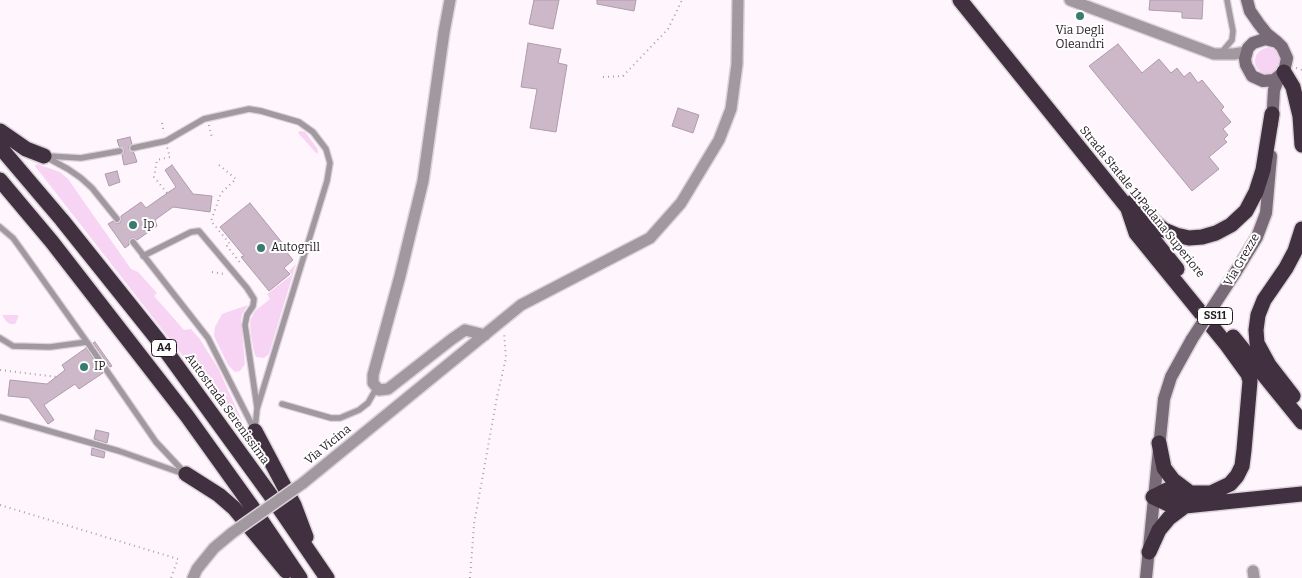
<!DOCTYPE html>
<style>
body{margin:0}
canvas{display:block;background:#fef5fd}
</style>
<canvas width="1302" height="578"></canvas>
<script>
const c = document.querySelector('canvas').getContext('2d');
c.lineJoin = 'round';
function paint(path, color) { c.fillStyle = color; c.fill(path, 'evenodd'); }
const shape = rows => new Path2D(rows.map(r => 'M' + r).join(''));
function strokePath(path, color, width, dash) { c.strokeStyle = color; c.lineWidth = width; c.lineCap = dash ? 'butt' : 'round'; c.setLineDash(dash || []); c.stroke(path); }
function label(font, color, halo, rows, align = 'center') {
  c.font = font + ' Bitter,serif'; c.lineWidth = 4; c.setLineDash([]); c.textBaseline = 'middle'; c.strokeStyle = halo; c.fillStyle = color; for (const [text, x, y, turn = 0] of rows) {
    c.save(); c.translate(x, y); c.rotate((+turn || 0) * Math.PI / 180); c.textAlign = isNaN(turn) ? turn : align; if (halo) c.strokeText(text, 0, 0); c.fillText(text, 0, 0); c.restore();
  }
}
const green = shape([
 '1255 61a13 13 0 1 1 26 0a13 13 0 1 1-26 0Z',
 [301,131,305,132,317,148,318,151,317,154,299,134,298,132],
 [37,164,60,172,68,179,131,269,138,272,157,293,154,296,184,330,191,329,199,338,218,368,244,425,242,428,239,427,228,414,35,166],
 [296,264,269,354,264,358,256,357,254,352,251,335,250,324,251,319,255,311,270,299,267,294,292,275,289,271],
 [248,305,242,314,241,321,245,364,240,371,235,372,228,365,214,336,215,327,222,314],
 [2,315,18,315,18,318,15,324,10,324,6,321]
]);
const building = shape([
 [534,0,559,0,553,29,529,24,534,0],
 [597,0,636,0,634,11,597,4,597,0],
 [1150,0,1203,0,1202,19,1182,18,1182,12,1149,10,1150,0],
 [528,43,561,49,558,63,567,65,556,132,530,128,537,89,521,87,528,43],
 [1118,44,1142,73,1159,59,1171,73,1177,68,1184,77,1190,72,1198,83,1202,80,1224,107,1221,110,1231,122,1223,129,1228,135,1224,139,1227,142,1209,157,1219,169,1192,191,1089,66,1118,44],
 [678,108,699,115,693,133,672,126,678,108],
 [130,137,132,144,129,146,129,149,134,153,137,162,124,165,122,155,124,153,124,150,119,146,117,140,130,137],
 [172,165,193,194,212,196,210,212,173,207,155,220,157,226,137,240,134,238,131,238,129,241,129,245,125,248,108,224,113,221,116,223,120,223,121,220,121,216,141,202,146,208,176,187,165,170,172,165],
 [117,171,120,182,109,186,105,174,117,171],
 [250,203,284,245,282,246,293,260,284,268,290,274,269,291,241,257,244,256,220,227,250,203],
 [95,342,112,366,110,367,93,343,95,342],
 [86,348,103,373,79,389,75,384,44,405,54,420,48,424,29,398,8,396,10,380,47,384,65,370,62,365,86,348],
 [96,430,109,433,107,443,94,439,96,430],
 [92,448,105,452,104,458,91,455,92,448]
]);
const path = shape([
 [1296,68,1302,70],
 [603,77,623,76,668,29,682,0],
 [162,123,164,133],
 [209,125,212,138],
 [219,165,236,179,221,193,211,221,230,244,227,246,242,265],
 [167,193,154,177,157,160,170,157,167,147],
 [212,272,225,274],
 [0,370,57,377],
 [0,505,178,559,171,578],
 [470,578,474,524,497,397,506,358,504,332]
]);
const lane = shape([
 [1221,53,1232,40,1233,31,1227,0],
 [133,148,166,141,204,119,249,109,261,111,299,122,313,132,326,149,330,163,327,181,257,409,255,429],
 [44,156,68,169,81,178,92,188,117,219],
 [48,156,81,158,120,151],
 [0,227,13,238,21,249,87,342],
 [133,242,208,338,254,429],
 [143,256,191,232,199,231,247,288,254,299,253,306,247,315,245,325,257,407],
 [0,338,13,346,50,347,87,342,156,442,186,474],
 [282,404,331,418,340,418,359,410,368,403,377,387],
 [0,417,119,451,184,474]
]);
const street = shape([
 [450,0,444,32,423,181,400,276,373,375,373,383,379,390,388,389,452,339,465,330,485,335],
 [1070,0,1214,54,1234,54,1246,52],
 [303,483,521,305,650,238,681,203,719,140,731,109,737,64,738,0],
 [1253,571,1254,578],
 [193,578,197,569,214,548,232,533]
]);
const secondary = shape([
 [1247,0,1250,11,1259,24,1267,34,1277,42,1282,47,1287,58,1284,72,1274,80,1263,81,1252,76,1246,65,1245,59,1248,48,1253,43,1265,39,1277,42],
 [1272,124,1274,90,1279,77],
 [1235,273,1257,237,1266,213,1271,156],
 [1146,578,1164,399,1171,377,1192,339]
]);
const highway = shape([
 [960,0,1177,269],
 [1284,72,1293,87,1300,116,1302,145],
 [0,131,26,149,44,156],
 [0,147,62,220,158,340,269,493,327,578],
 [0,180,52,242,187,416,250,504,300,578],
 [1134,201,1152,220,1164,230,1176,235,1189,238,1202,237,1216,233,1231,225,1246,211,1256,192,1263,170,1272,114],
 [1128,209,1136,233,1227,345,1248,374,1250,381,1244,450,1242,466,1237,476,1230,484,1211,493,1190,493,1167,490,1153,497,1170,505,1185,506,1302,494],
 [1233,337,1302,422],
 [1293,396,1269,365,1257,343,1256,330,1258,315,1264,300,1286,268,1295,251,1302,229],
 [255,431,294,505,306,537],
 [1159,443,1164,468,1173,480,1189,492],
 [186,474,219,495,234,508,286,571],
 [1149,552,1159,530,1169,518,1185,506]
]);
const streetBridge = shape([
 [232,533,303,483]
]);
const secondaryBridge = shape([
 [1192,339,1235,273]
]);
const markers = [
 [1080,16,5,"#387c70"],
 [133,225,5,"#387c70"],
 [261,248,5,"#387c70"],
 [84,367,5,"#387c70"]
];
const shields = [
 [1215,316,35],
 [164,348,25]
];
const shieldNames = [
 ["SS11",1215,316],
 ["A4",164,348]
];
const poiNames = [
 ["Via Degli",1080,31,"center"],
 ["Oleandri",1080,45,"center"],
 ["Ip",143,225],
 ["Autogrill",271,248],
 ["IP",94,367]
];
const streetNames = [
 ["Strada Statale 11 Padana Superiore",1142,202,51],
 ["Via Grezze",1242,260,-60],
 ["Autostrada Serenissima",227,409,54],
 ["Via Vicina",328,445,-39]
];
paint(green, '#f7d4f3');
paint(building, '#cdb8ca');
strokePath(building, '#af9bad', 1);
strokePath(lane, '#dbd2da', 8);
strokePath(street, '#dbd2da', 14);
strokePath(secondary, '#dbd2da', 15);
strokePath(highway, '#dbd2da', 18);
strokePath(path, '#a9a0a8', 2, [1, 4]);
strokePath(lane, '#a198a0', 5.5);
strokePath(street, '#a198a0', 11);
strokePath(secondary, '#786a76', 12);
strokePath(highway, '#413040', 15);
strokePath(streetBridge, '#dbd2da', 14, []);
strokePath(secondaryBridge, '#dbd2da', 15, []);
strokePath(streetBridge, '#a198a0', 11);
strokePath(secondaryBridge, '#786a76', 12);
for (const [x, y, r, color] of markers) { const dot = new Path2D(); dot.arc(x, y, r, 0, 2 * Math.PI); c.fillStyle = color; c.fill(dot); strokePath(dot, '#fff', 2); }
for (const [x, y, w] of shields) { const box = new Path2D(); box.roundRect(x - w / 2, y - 8.5, w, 17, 4); c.fillStyle = '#fff'; c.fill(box); strokePath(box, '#231b22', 1); }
label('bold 11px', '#231b22', null, shieldNames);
label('12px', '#231b22', '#fff', poiNames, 'left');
label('12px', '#231b22', '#fff', streetNames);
</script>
